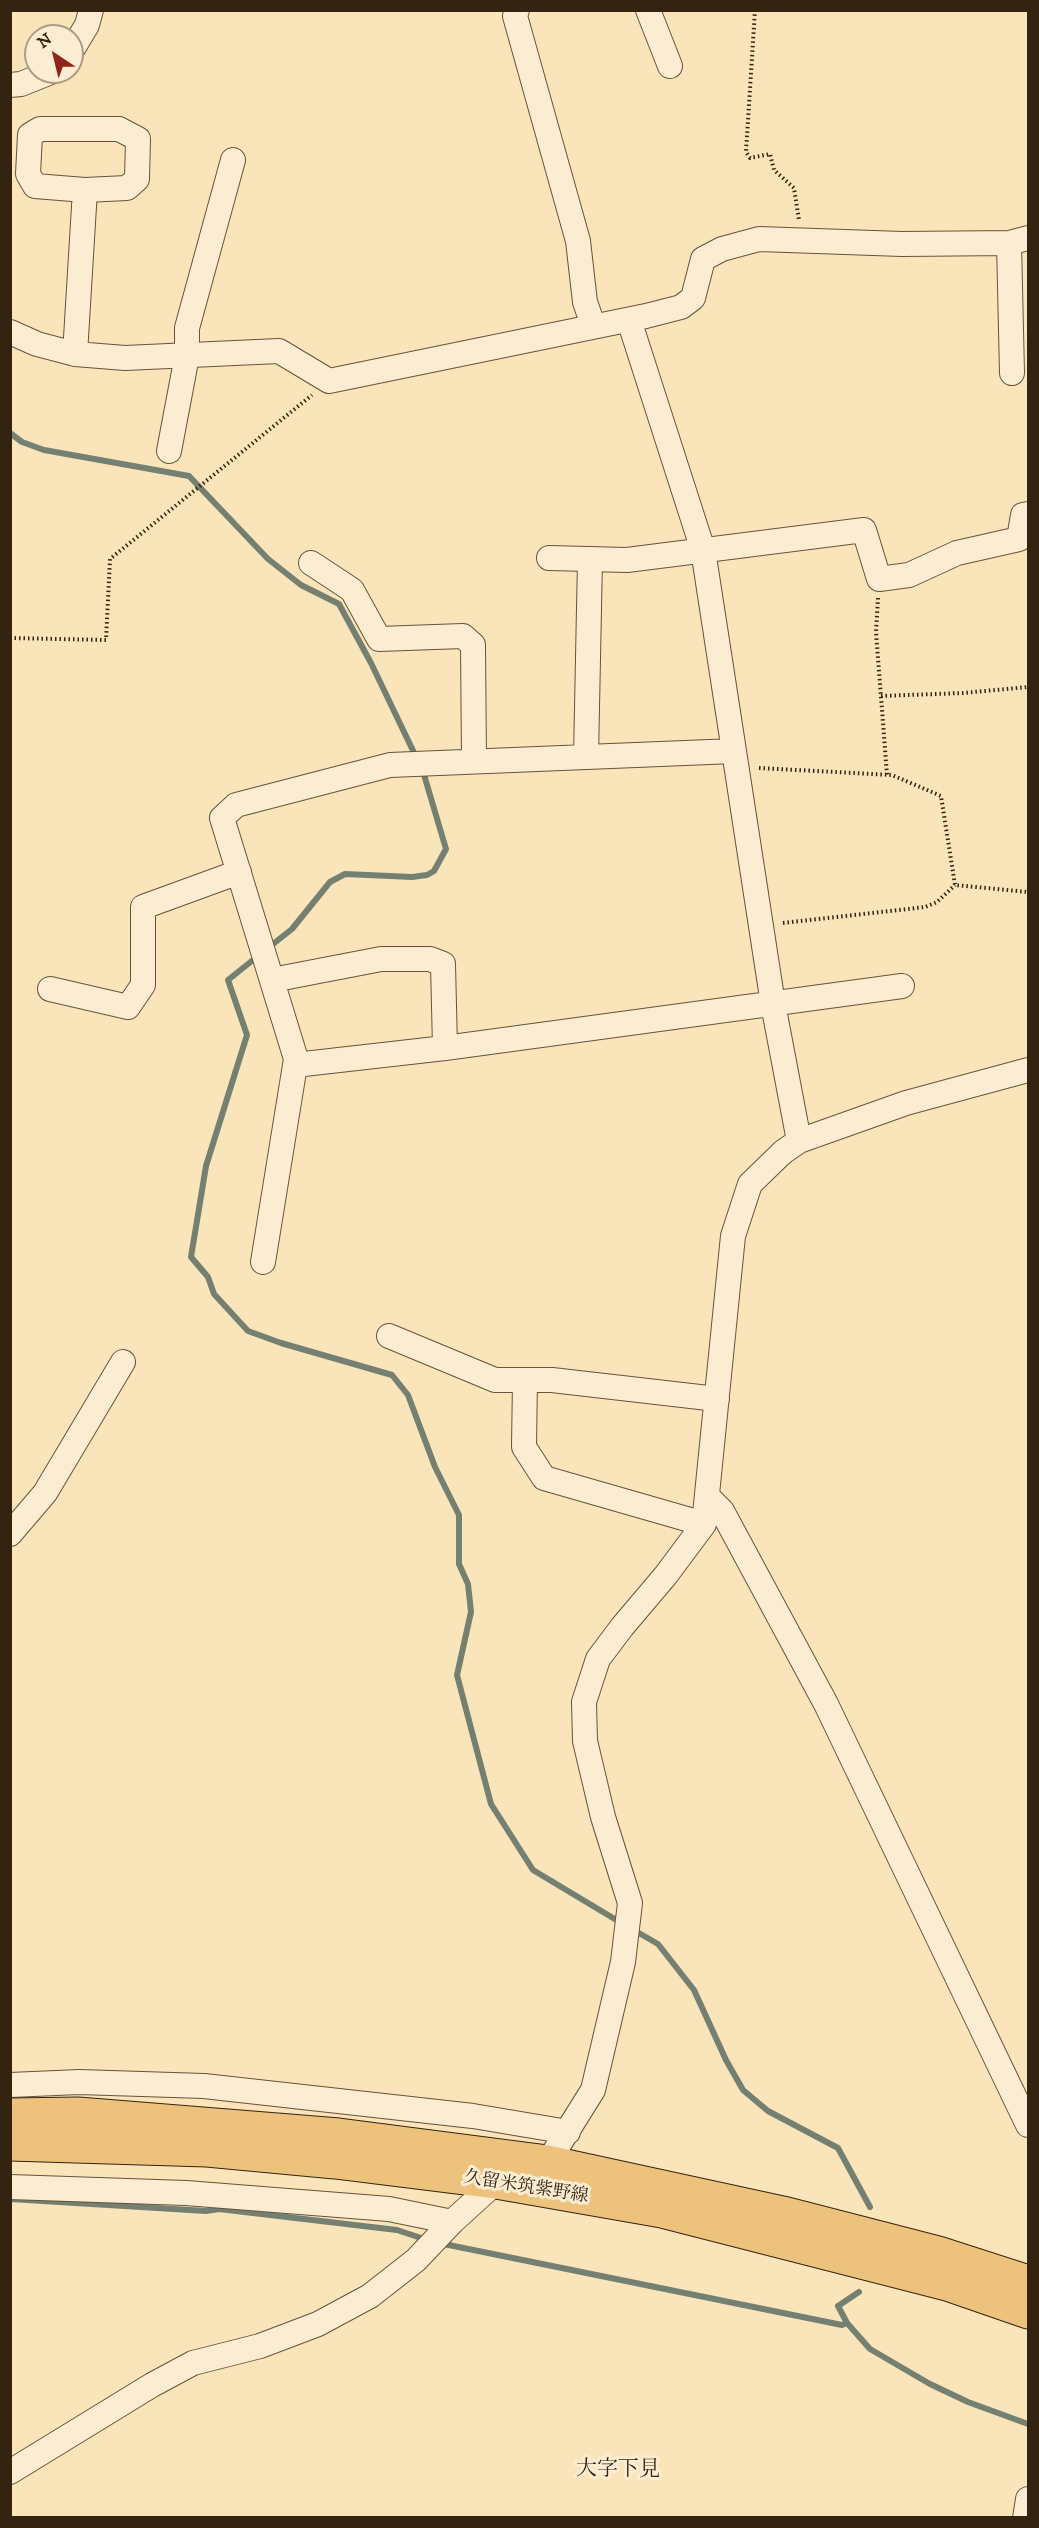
<!DOCTYPE html>
<meta charset="utf-8">
<style>
body{margin:0}
#map{position:relative;width:1039px;height:2528px;overflow:hidden;background:#fae4ba;font-family:"IM FELL DW Pica",serif}
canvas{display:block}
.frame{position:absolute;inset:0;border:12px solid #352311;pointer-events:none}
.north{position:absolute;left:24px;top:24px;width:60px;height:60px;box-sizing:border-box;background:#fcedd2;border:2px solid #ac9c85;border-radius:50%;rotate:325deg;font-size:16px;font-weight:700;line-height:24px;text-align:center;color:#352311}
.north::after{content:'';display:block;margin:auto;width:21px;height:27px;background:#8f2418;clip-path:polygon(50% 0,100% 100%,50% 72%,0 100%)}
</style>
<div id="map">
<canvas width="1039" height="2528"></canvas>
<div class="frame"></div>
<div class="north">N</div>
</div>
<script>
const c = document.querySelector('canvas').getContext('2d');
c.lineJoin = 'round';
const shape = rows => new Path2D(rows.map(r => 'M' + r).join(''));
function strokePath(path, color, width, dash) { c.strokeStyle = color; c.lineWidth = width; c.lineCap = dash ? 'butt' : 'round'; c.setLineDash(dash || []); c.stroke(path); }
function label(font, color, halo, rows, align = 'center') {
  c.font = font + ' "IM FELL DW Pica","Noto Serif JP",serif'; c.lineWidth = 6; c.setLineDash([]); c.textBaseline = 'middle'; c.strokeStyle = halo; c.fillStyle = color; for (const [text, x, y, turn = 0] of rows) {
    c.save(); c.translate(x, y); c.rotate((+turn || 0) * Math.PI / 180); c.textAlign = isNaN(turn) ? turn : align; if (halo) c.strokeText(text, 0, 0); c.fillText(text, 0, 0); c.restore();
  }
}
const stream = shape([
 [10,433,22,442,44,450,189,476,268,559,301,585,339,604,371,663,417,759],
 [268,948,292,929,330,882,345,874,412,877,427,875,434,871,446,849,422,768],
 [258,956,228,980,247,1035,206,1166,191,1257,208,1277,214,1294,248,1331,281,1343,392,1375,408,1395,435,1467,459,1515,459,1564,468,1584,471,1612,457,1675,491,1804,533,1870,623,1924],
 [632,1929,658,1944,694,1990,726,2060,743,2090,768,2111,838,2148,870,2207],
 [10,2199,206,2211,219,2209,397,2230,427,2240],
 [439,2243,842,2325,847,2323],
 [859,2292,838,2306,847,2323,870,2349,930,2384,968,2402,1028,2424]
]);
const path = shape([
 [755,10,746,152,750,158,770,154,774,170,794,188,799,220],
 [878,598,876,632,887,775],
 [10,638,106,640,110,559,312,395],
 [881,696,963,693,1028,687],
 [759,768,892,775,941,796,955,885,1028,892],
 [783,923,925,907,937,902,955,885]
]);
const street = shape([
 [517,10,515,16,578,241,585,302,593,325],
 [648,10,670,66],
 [72,50,87,25,91,10],
 [10,85,21,84,51,72],
 [1009,243,1012,373],
 [629,320,703,550,773,1004,799,1141],
 [10,332,37,344,75,354,125,358,279,351,329,381,646,316,681,307,693,298,703,259,722,249,759,239,902,244,1009,243,1028,238],
 [75,354,85,190,35,186,28,174,30,135,40,129,119,129,138,139,137,179,127,188,85,190],
 [169,451,187,356,187,328,233,160],
 [549,558,627,560,864,530,879,579,909,575,957,553,1019,539,1023,515,1028,514],
 [311,563,352,590,379,639,463,636,473,645,474,761],
 [586,757,590,559],
 [272,980,381,959,430,959,443,964,445,1048,902,986],
 [50,989,128,1007,143,985,143,907,239,872],
 [295,1065,445,1048],
 [263,1262,296,1059,222,818,236,805,390,765,734,751],
 [389,1336,495,1380,552,1380,717,1399],
 [525,1380,524,1447,544,1478,704,1524],
 [707,1496,722,1511,826,1704,1028,2125],
 [10,1534,45,1493,123,1362],
 [10,2085,79,2082,204,2086,473,2116,568,2132],
 [548,2162,593,2090,623,1962,630,1903,603,1817,585,1741,584,1702,598,1659,622,1627,666,1575,704,1524,733,1236,750,1184,783,1152,799,1141,906,1103,1028,1070],
 [10,2187,186,2193,389,2209,452,2222],
 [10,2472,152,2385,193,2363,260,2346,318,2324,370,2296,416,2260,452,2222,496,2182],
 [1025,2518,1028,2499]
]);
const primary = shape([
 [10,2115,78,2114,339,2135,548,2162,783,2213,938,2253,1028,2282],
 [10,2144,207,2150,335,2162,496,2182,662,2211,947,2284,1028,2312]
]);
const streetNames = [
 ["久留米筑紫野線",526,2188,9]
];
const quarterNames = [
 ["大字下見",618,2471]
];
strokePath(stream, '#748072', 6);
strokePath(street, '#66533b', 26);
strokePath(primary, '#352311', 35);
strokePath(path, '#352311', 4, [1.5, 3]);
strokePath(street, '#fcedd2', 24);
strokePath(primary, '#edc27d', 33);
label('18px', '#352311', '#fcedd2', streetNames);
label('21px', '#352311', '#fcedd2', quarterNames);
</script>
